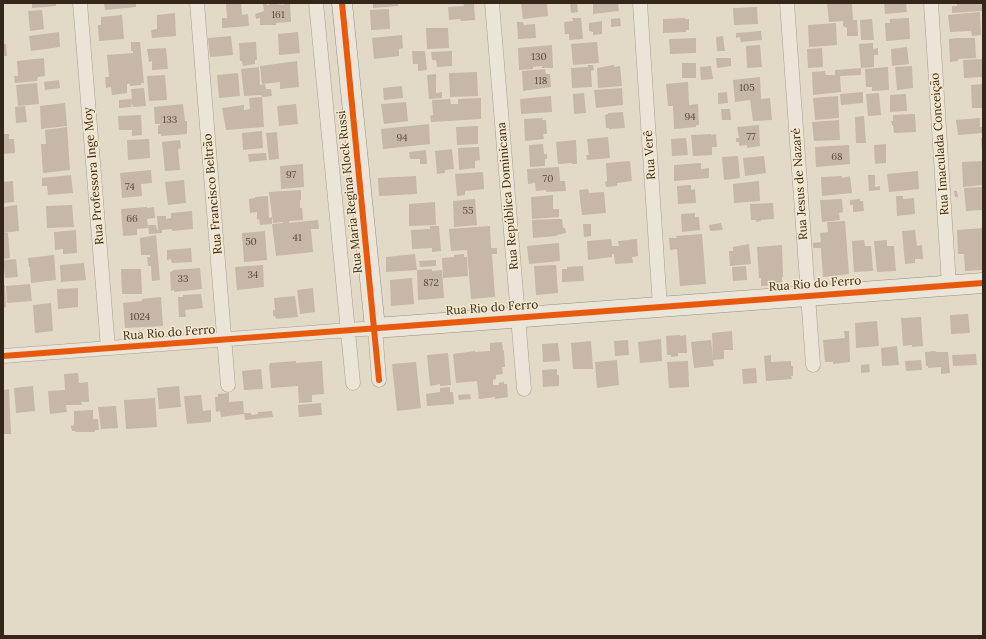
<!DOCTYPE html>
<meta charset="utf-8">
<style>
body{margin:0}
#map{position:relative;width:986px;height:639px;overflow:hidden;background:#e2dac7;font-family:Lora,serif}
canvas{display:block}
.frame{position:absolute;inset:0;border:4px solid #34261a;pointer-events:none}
</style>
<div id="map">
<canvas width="986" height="639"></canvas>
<div class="frame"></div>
</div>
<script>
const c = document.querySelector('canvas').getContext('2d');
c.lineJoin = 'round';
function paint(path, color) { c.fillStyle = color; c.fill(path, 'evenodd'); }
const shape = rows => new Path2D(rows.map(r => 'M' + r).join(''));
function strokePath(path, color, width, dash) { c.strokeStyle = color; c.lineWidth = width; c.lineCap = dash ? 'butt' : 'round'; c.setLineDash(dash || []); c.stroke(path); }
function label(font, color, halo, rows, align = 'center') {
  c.font = font + ' Lora,serif'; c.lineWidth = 3; c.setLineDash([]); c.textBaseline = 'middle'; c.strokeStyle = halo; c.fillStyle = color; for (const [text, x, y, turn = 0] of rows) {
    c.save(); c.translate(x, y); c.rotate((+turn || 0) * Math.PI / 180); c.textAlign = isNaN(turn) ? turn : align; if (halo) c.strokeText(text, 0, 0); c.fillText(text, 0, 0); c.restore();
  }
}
const building = shape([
 [32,3,56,3,56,6,32,8],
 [104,3,136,3,136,7,105,10],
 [226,3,241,3,242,15,248,14,249,26,222,28,222,18,227,18],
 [269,3,284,5,284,3,290,3,291,22,276,23,276,25,260,25,260,18,256,19,255,14,264,11,263,4,267,4,267,5,269,5],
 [373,3,398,3,398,6,373,8],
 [463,3,474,3,475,20,461,21,460,19,449,20,448,7,464,6],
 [521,3,547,3,548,16,523,19],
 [570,3,577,3,578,12,571,13],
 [593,3,618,3,619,11,593,14],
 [827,3,852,3,853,20,857,20,858,36,847,36,847,28,843,26,843,21,829,22],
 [884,3,906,3,907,12,885,14],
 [957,3,983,3,983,11,952,13,952,6,957,6],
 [757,7,758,24,734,25,733,8],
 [389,9,390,29,371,30,370,10],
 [42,10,44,29,30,31,28,11],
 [980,12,981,35,972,36,971,31,950,32,948,15],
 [175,13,176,36,152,38,151,30,157,29,157,15],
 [122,15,124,39,99,41,98,25,101,25,101,17],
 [572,18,581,18,583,39,569,40,569,34,565,34,564,22,573,21],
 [620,18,621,26,611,27,611,19],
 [685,18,685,19,689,19,689,30,686,30,686,32,663,33,663,19],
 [909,18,910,39,886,41,885,23,890,23,890,19],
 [872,19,874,40,861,40,860,20],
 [602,21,602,34,593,35,593,32,589,31,589,23],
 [517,22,523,22,524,25,535,24,536,38,518,39],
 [836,23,837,45,809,47,808,25],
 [426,28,448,28,449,48,427,49],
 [761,31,762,40,741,42,740,37,736,38,736,33],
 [59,32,60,47,31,51,29,36],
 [298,32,300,53,279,55,278,34],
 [402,35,403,48,399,49,399,56,374,59,372,38],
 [231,36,233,55,210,57,208,38],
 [723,36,725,51,717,51,716,37],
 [696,38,696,53,670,54,669,39],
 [957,38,975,38,976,58,958,59,958,61,950,62,949,39],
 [131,42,140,42,144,83,141,83,141,85,130,86,130,84,127,84,127,93,112,95,111,87,106,88,105,77,109,77,107,55,133,53,133,51,131,51],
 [256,42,257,60,255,60,255,64,243,66,242,61,240,61,239,43],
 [597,42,599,63,573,65,571,44],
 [873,43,873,49,878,48,878,55,874,55,874,67,861,68,861,75,840,76,841,92,813,95,812,72,825,71,826,75,835,75,835,70,861,68,859,44],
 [3,44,6,44,7,56,3,56],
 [552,45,553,68,542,68,542,66,533,67,533,69,519,70,518,48],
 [760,45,762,67,747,68,746,46],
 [907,47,909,64,892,66,891,49],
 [166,48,168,69,152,70,152,61,149,62,147,49],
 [822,48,823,67,808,68,807,49],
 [412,51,425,51,427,70,418,71,418,64,413,64],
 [452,51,452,66,437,67,436,60,432,60,431,52],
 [44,58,45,76,38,77,37,81,15,83,14,76,18,76,17,61],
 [716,58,731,58,731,66,717,68],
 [983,59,983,77,964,78,963,60],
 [297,61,299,87,280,89,280,82,262,84,260,66],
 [682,63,696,63,696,78,682,78],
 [588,65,593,65,594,70,591,71,592,87,572,88,571,68,588,67],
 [614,65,614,67,620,66,622,86,598,88,597,68],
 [711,66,713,79,701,80,700,67],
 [912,66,913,88,897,90,895,67],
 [259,67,260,85,265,84,266,89,271,89,272,96,262,97,261,95,244,96,241,69],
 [888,67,889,90,872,91,872,87,866,87,865,69],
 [545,69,546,74,550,74,551,87,523,91,522,71],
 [477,72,478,96,450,97,449,73],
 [238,73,240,96,219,98,217,75],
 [436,74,436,93,442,92,442,98,429,99,427,75],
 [165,75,167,100,149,101,147,76],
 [760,77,761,99,770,98,772,120,753,121,750,100,735,102,733,80],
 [59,80,60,88,45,90,44,82],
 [688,82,689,105,698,104,699,125,696,125,696,127,674,129,673,106,668,106,666,84],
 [37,83,39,104,18,106,16,85],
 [983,84,983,108,972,108,971,85],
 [402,86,403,98,384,100,383,88],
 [144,88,146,106,133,107,132,103,131,107,119,108,119,100,131,99,132,100,131,89],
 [622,88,623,105,596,108,594,90],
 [727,92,728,103,718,104,718,93],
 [863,92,863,103,841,105,840,94],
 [584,93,586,113,574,114,573,94],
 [879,93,881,115,868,116,866,94],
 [906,94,907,111,890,112,890,95],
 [551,96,552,112,521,114,520,99],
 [838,96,839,118,815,120,813,98],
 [262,97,264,127,226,130,222,108,244,105,244,110,250,109,249,98],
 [481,98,481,119,431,122,430,116,433,115,432,100,450,99,451,104,458,104,458,99],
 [406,102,408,121,384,124,381,104],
 [65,103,67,126,41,129,40,106],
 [183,104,185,121,187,121,187,134,161,136,161,134,158,134,158,126,160,125,160,124,155,124,154,107],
 [296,104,298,124,279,126,277,106],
 [25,106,27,122,16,123,15,107],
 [721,109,730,109,731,120,722,120],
 [623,112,625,128,609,129,609,128,606,128,605,115,608,114,608,113],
 [915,114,916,132,894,133,893,125,892,125,891,121,893,121,893,115],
 [141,115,142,135,132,136,132,130,119,130,118,116],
 [864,116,866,143,856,143,855,117],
 [543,118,542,120,546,120,547,134,543,134,544,139,525,141,524,119],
 [980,118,980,127,983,127,983,133,958,135,956,120],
 [839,120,840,140,814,141,812,122],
 [429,124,430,144,383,149,381,129],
 [759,125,760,146,747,148,747,145,739,146,739,142,736,142,736,138,739,138,737,127],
 [478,126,478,144,457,145,456,127],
 [67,127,70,170,43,173,41,144,46,144,45,130],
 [262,131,263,148,243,150,242,133],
 [277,132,279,159,269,160,266,133],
 [3,134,9,134,9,139,14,139,15,153,3,154],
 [711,134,711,135,716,134,717,147,712,147,712,155,693,156,691,135],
 [608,137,610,158,587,160,586,155,589,155,587,139],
 [686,138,688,155,672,156,671,139],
 [981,138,983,138,983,149,982,149],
 [149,139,150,158,128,160,127,140],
 [180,140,181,148,178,149,180,170,165,171,162,142],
 [576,140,577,164,572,164,572,163,558,164,556,142],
 [543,144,544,154,547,154,547,159,545,159,545,166,530,167,529,145],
 [886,144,886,163,875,164,874,145],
 [849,145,850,164,816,167,815,147],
 [479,147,480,160,475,161,475,168,459,170,458,148],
 [452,149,454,169,445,170,445,173,437,174,435,151],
 [426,150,427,164,420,164,420,159,410,159,409,152],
 [266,153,267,160,249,162,248,154],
 [738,156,740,178,724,180,722,157],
 [764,156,766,173,745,176,743,158],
 [630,161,632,181,617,183,617,186,606,187,605,182,607,181,606,163],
 [983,161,983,185,963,187,962,162],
 [701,163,701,169,709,168,709,178,674,181,674,165],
 [303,164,304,187,281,189,280,166],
 [559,167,560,181,565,181,566,191,546,192,546,190,536,191,535,183,528,184,527,169],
 [151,170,152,183,141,184,142,196,122,198,120,173],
 [918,171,919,189,889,192,887,174],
 [483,172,484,189,465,191,465,195,457,196,455,174],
 [71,175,73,193,48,195,47,186,42,186,42,178],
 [868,175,875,175,875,187,880,186,880,190,869,191],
 [416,176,417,194,379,196,378,178],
 [842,176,842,178,850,176,852,193,822,196,821,177],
 [184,180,186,203,168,205,165,182],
 [13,181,14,202,3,203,3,182],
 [759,181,760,201,734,203,733,184],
 [691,185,691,190,695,189,696,203,678,204,677,186],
 [983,187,983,210,966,211,964,188],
 [588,189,589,193,604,192,606,213,582,215,579,190],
 [301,190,301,200,300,200,300,208,302,208,303,220,289,221,289,223,318,220,319,229,311,229,313,252,276,256,272,224,283,223,283,222,273,223,269,192],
 [954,191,957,191,958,197,955,197],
 [553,195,553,209,559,209,559,217,532,219,531,197],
 [268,196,269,218,272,217,272,224,260,225,259,219,257,220,257,212,250,213,249,199,255,198,255,197],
 [896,196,903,196,903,199,914,198,915,214,897,216],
 [475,199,477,225,454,227,453,201],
 [842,199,843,212,839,213,840,220,822,222,820,200],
 [860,199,860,201,863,201,864,211,853,212,853,205,850,205,850,200],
 [435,202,436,225,409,226,409,204],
 [773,203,774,219,761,220,761,221,756,222,756,220,751,220,750,204],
 [17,205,19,231,3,233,3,207],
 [72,205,74,227,47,228,46,206],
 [147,207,147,213,147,208,154,207,155,218,147,219,148,228,137,229,137,235,123,236,121,209],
 [192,211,193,229,172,231,172,229,162,230,162,233,149,234,148,225,156,225,157,230,158,230,157,216,166,216,166,219,171,218,171,213],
 [695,213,695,217,699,217,700,230,682,232,681,214],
 [556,219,562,219,563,228,565,228,566,233,557,235,556,236,533,238,532,220],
 [845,221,849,274,823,277,821,248,813,248,813,243,821,242,820,233,828,232,827,222],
 [721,223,723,230,710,231,709,225],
 [583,224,591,224,591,236,584,237],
 [430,226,439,226,441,251,432,252,432,248,412,249,411,230,430,229],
 [490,226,491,248,497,248,497,254,492,254,495,297,471,299,467,250,451,251,449,229],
 [983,228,983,270,965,271,964,254,958,254,957,230],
 [76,230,77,253,63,254,63,249,55,250,54,232],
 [915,230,917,246,922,245,923,259,915,259,915,263,905,264,902,231],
 [265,231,267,260,244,262,242,233],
 [3,233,8,233,10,258,3,259],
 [702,234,706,284,680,286,677,249,670,250,669,238,677,238,676,236],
 [156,235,160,280,152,281,151,266,148,266,147,257,150,257,150,255,141,255,140,238],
 [611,239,612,246,619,246,618,241,637,239,638,256,632,257,633,263,615,264,614,254,612,254,612,257,588,260,587,241],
 [864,240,865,246,871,246,873,271,854,272,852,241],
 [887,240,887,246,894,246,896,271,877,272,874,241],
 [559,243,560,261,529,264,527,246],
 [749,244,751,264,730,266,729,251,733,251,733,247],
 [782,245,783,277,782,277,782,285,761,286,761,278,759,278,757,247],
 [191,248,192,262,172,263,171,259,167,260,167,250],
 [415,254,417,270,386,272,386,257],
 [464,254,464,257,467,257,468,276,443,278,442,258,454,257,454,255],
 [54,255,56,280,31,283,30,267,29,267,28,258],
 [16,259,18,277,5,278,3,260],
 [436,260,436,266,420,267,419,261],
 [84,263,86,280,61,282,60,265],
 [263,265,264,287,237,290,235,267],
 [556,265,558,293,536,295,534,266],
 [583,266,584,281,562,282,562,269,567,269,567,267],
 [746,266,747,280,733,281,732,267],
 [200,268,202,289,174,292,174,290,171,291,170,272,173,271,173,270],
 [121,269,141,269,142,294,122,294],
 [432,269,432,271,442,270,444,298,418,300,417,270],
 [412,278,414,304,391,306,390,280],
 [30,284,32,301,7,303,6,286],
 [3,285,5,285,6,307,3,308],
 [78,288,78,307,58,309,57,289],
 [313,288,315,312,300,314,297,290],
 [201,294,203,308,185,310,186,317,179,317,178,297,183,297,183,295],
 [295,296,298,317,276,319,275,316,273,316,273,310,275,310,274,298],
 [161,297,163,326,125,328,123,303,142,301,142,299],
 [51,303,53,331,35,333,33,305],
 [968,314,970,333,951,334,950,315],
 [921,317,923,346,912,347,912,345,903,346,901,318],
 [877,321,879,346,856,348,855,323],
 [732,331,733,350,724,350,724,359,713,360,714,366,694,368,691,342,711,340,713,357,712,333],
 [844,331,849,331,850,362,833,364,833,362,825,362,823,340,845,338],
 [680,335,680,336,686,335,687,353,678,353,678,356,671,357,671,355,667,355,666,336],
 [661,339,662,361,640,363,638,342],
 [628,340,629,355,615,356,614,341],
 [591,341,593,369,573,369,571,343],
 [502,342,503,350,504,351,505,367,502,367,503,374,496,375,496,379,493,380,493,385,499,385,499,383,504,382,504,384,507,384,508,397,495,399,495,397,479,399,477,381,456,383,453,354,475,351,475,352,490,351,490,343],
 [558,343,560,361,543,362,542,344],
 [897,346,899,365,882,366,881,348],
 [935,351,936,352,948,352,950,373,941,374,941,367,928,368,928,366,926,366,925,352],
 [448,353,451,385,440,386,440,384,430,386,427,355],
 [976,354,977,365,953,366,952,355],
 [771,355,771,362,791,361,791,366,793,366,793,376,791,376,792,379,766,381,764,356],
 [617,360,619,385,597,388,595,362],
 [921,360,922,370,906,371,905,361],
 [296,361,296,363,322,361,324,394,312,395,312,402,299,403,298,386,271,388,269,365,270,365,270,363],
 [688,361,689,387,669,388,667,362],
 [416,362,421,408,397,411,392,364],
 [869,364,870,372,861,373,861,365],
 [756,368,757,383,743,384,742,369],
 [261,369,263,389,244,390,242,371],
 [557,369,557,375,559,375,559,386,543,387,542,370],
 [78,373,79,383,88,382,89,402,81,402,82,405,66,405,67,412,50,414,48,391,65,390,64,374],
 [33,386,35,411,16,413,14,388],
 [179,386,181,407,159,409,157,388],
 [450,387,450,392,453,392,454,404,427,406,426,394,440,392,440,388],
 [9,389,11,434,3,434,3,390],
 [229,393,229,402,243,401,244,414,221,417,220,411,216,412,215,397,218,397,218,394],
 [470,394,471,399,459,400,458,395],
 [201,395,203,411,211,410,211,422,187,424,184,396],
 [155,398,157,427,126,429,124,400],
 [321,403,322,415,299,417,298,405],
 [116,406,118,428,101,429,98,407],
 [93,410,93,419,98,419,99,430,95,430,95,432,75,432,75,431,72,431,71,426,74,425,74,411],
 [272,411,273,417,245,420,244,413,251,413,252,415,258,414,258,412]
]);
const street = shape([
 [80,3,108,348],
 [197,3,228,385],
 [316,3,353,383],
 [492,3,524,389],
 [640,3,660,307],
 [787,3,813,365],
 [931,3,949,285],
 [3,356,375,328,379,380]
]);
const secondary = shape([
 [342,3,375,328,983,283]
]);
const cycleway = shape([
 [342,3,379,380],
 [3,356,983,283]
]);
const numberNames = [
 ["161",278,15],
 ["130",539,57],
 ["118",541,81],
 ["105",747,88],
 ["94",690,117],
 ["133",170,120],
 ["77",751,137],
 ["94",402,138],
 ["68",837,157],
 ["97",291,175],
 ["70",548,179],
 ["74",130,187],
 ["55",468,211],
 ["66",132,219],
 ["41",297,238],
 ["50",251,242],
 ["34",253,275],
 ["33",183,279],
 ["872",431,283],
 ["1024",140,317]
];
const streetNames = [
 ["Rua Imaculada Conceição",940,144,-94],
 ["Rua Verê",650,155,-94],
 ["Rua Professora Inge Moy",94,176,-95],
 ["Rua Jesus de Nazaré",800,184,-94],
 ["Rua Maria Regina Klock Russi",350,192,-96],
 ["Rua Francisco Beltrão",213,194,-95],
 ["Rua República Dominicana",508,196,-95],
 ["Rua Rio do Ferro",815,284,-4],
 ["Rua Rio do Ferro",492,308,-4],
 ["Rua Rio do Ferro",169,333,-4]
];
paint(building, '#c6b7a8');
strokePath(street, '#a69e91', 15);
strokePath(secondary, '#968e81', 21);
strokePath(street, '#eae4d9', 14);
strokePath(secondary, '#eae4d9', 20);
strokePath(cycleway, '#e8590c', 6);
label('10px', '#584a3e', null, numberNames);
label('12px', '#34261a', '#f6e8cb', streetNames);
</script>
